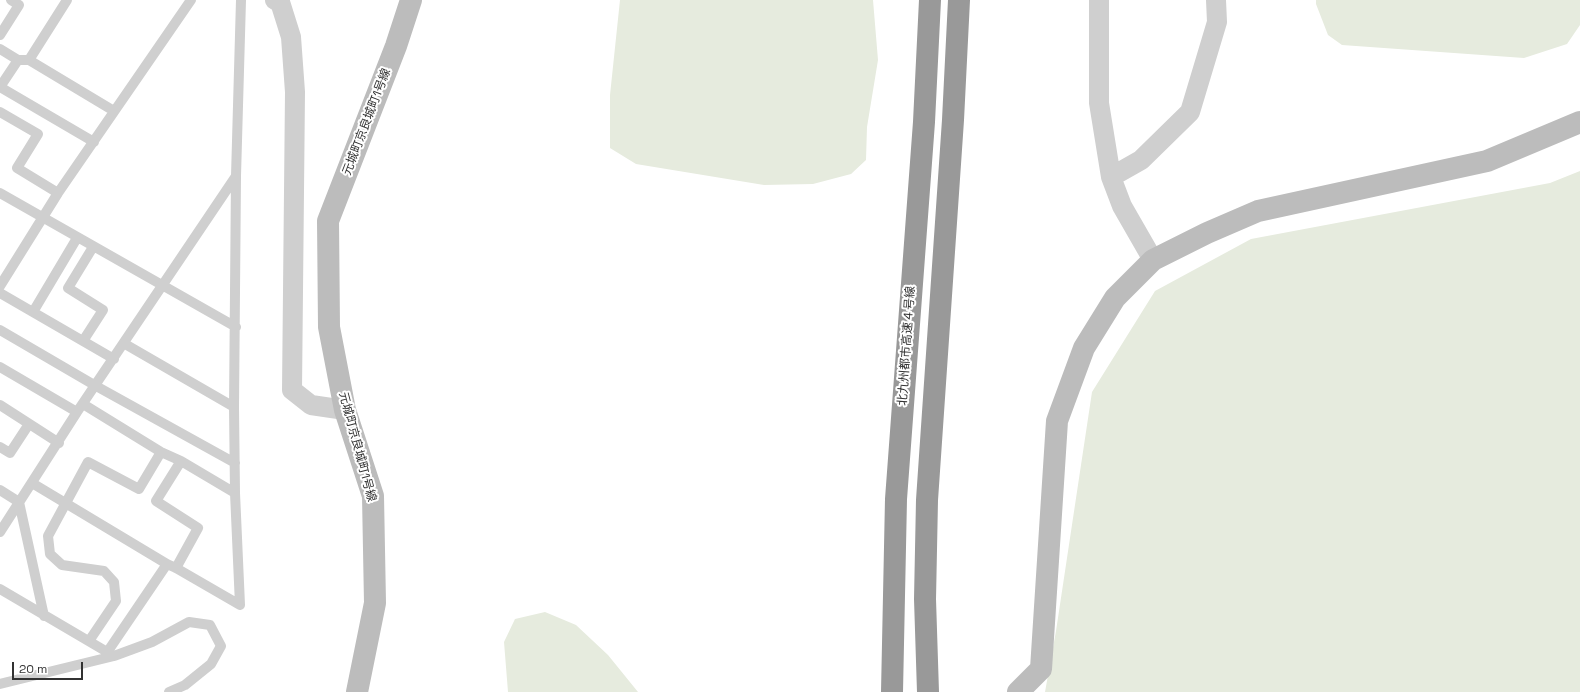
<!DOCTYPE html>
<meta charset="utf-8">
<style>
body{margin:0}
#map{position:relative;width:1580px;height:692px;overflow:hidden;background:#fff;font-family:"Space Grotesk",sans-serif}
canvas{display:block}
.scale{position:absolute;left:12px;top:662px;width:71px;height:18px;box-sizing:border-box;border:2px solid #323232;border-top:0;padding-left:5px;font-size:12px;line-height:14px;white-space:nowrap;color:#323232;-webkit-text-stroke:3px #fff;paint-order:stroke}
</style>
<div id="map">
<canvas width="1580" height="692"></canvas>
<div class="scale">20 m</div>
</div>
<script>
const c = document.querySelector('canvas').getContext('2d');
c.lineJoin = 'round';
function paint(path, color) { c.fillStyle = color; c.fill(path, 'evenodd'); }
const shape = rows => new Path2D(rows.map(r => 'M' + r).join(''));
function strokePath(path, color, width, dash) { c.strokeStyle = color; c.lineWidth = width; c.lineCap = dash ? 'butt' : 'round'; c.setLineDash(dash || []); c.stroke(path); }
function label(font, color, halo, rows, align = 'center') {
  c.font = font + ' "Space Grotesk","Noto Sans JP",sans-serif'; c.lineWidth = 4; c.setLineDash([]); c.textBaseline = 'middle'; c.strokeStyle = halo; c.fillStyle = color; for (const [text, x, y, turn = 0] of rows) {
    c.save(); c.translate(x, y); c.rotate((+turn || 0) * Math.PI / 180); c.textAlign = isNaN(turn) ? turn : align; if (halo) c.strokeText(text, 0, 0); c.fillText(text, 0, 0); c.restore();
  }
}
const green = shape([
 [620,0,873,0,878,60,867,127,866,160,851,174,813,184,764,185,636,164,610,148,610,95],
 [1316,0,1580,0,1580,25,1567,44,1524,58,1342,45,1328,35,1316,4],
 [1580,171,1580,692,1045,692,1056,631,1092,392,1155,291,1251,239,1550,183],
 [545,612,576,625,608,655,638,692,508,692,504,642,515,619]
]);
const lane = shape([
 [0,35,19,5,11,0],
 [0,49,18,60],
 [29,60,114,111],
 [0,87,18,60,29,60,67,0],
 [0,87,94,142],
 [0,112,38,134,17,168,58,193],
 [0,193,236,327],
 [0,286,58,193,191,0],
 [0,293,114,359],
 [33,312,77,238],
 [0,330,96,386,235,463],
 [83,341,103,310,68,288,93,247],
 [125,344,234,407],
 [0,367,77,412],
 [83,404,161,452,181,461],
 [0,405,59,443],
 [0,447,10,453,29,424],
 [32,483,167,564,176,568,240,605,235,493,234,407,236,176,241,0],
 [0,490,19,502,44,616],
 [0,532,77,412,236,176],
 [176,568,198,528,156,501,181,461,235,493],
 [0,589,114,656],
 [89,641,116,601,114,582,104,571,62,565,50,554,48,536,88,462,139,489,161,452],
 [108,651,167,564],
 [0,684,114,656,152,642,189,622,210,625,221,646,211,664,185,685,169,692]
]);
const street = shape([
 [275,0,280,2,291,37,295,92,292,390,311,405,345,410],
 [1099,0,1099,103,1111,177],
 [1153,260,1122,206,1111,177,1141,160,1190,112,1217,22,1216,0]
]);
const secondary = shape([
 [357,692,375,603,373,496,345,410,329,327,328,221,396,46,411,0],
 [1018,692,1041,669,1057,421,1084,348,1115,298,1153,260,1207,233,1258,211,1487,161,1580,122]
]);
const highway = shape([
 [892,692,896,499,924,122,930,0],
 [928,692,925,599,927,500,953,120,959,0]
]);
const streetNames = [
 ["元城町京良城町1号線",367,122,-69],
 ["北九州都市高速４号線",907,346,-86],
 ["元城町京良城町1号線",357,447,75]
];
paint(green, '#e6ebde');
strokePath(lane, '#cfcfcf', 10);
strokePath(street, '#cfcfcf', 20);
strokePath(secondary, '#bcbcbc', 22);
strokePath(highway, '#999', 22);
label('12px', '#323232', '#fff', streetNames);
</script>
